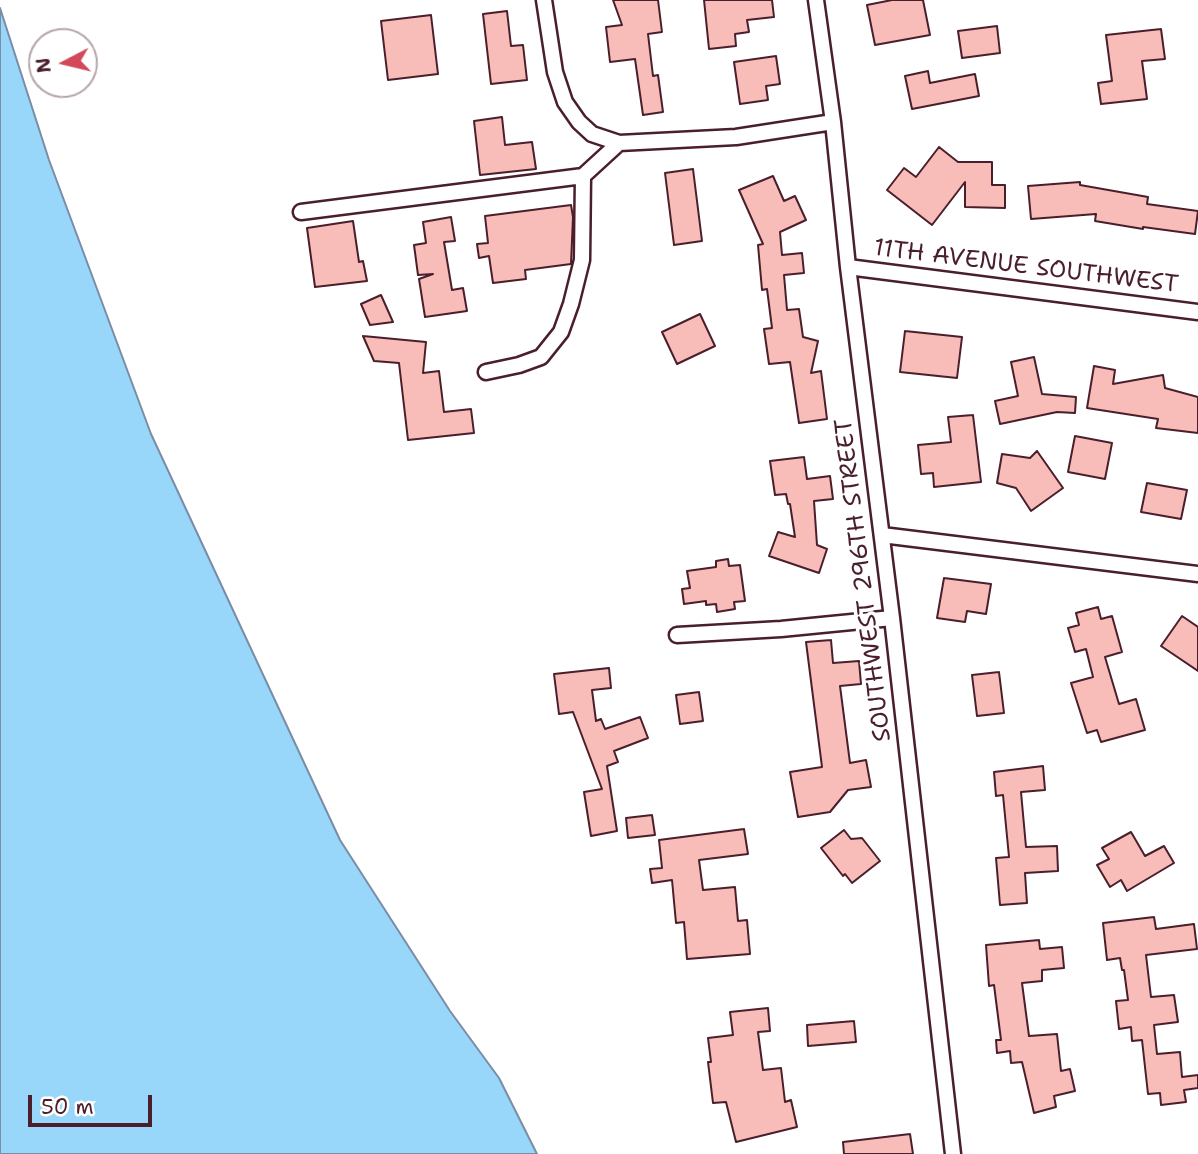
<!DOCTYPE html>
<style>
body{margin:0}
#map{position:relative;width:1198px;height:1154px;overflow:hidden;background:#fff;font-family:"Shantell Sans",sans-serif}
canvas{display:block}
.north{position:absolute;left:28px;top:28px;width:70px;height:70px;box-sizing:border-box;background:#fff;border:2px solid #b7a5aa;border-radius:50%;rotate:263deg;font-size:19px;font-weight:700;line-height:28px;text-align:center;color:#4a1f2b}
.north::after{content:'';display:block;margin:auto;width:24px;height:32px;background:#d1495b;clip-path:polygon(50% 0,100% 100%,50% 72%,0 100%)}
.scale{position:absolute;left:28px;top:1095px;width:124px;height:32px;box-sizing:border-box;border:4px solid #4a1f2b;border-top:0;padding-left:9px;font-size:21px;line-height:24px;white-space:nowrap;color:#4a1f2b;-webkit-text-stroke:5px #fff;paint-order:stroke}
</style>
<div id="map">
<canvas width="1198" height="1154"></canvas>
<div class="north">N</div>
<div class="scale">50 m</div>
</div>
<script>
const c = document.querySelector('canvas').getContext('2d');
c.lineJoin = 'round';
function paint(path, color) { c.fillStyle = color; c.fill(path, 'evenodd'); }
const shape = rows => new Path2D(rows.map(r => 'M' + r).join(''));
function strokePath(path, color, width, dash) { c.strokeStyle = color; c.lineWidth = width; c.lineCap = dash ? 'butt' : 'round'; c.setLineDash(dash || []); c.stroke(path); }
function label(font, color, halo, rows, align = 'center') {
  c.font = font + ' "Shantell Sans",sans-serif'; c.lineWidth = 7; c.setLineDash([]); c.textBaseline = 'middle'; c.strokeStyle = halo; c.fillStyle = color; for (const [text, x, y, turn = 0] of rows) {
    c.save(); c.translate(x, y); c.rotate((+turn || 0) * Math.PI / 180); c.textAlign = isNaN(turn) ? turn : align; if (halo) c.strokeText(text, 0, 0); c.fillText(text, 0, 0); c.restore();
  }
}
const water = shape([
 [0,8,49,160,151,434,340,840,450,1011,499,1078,537,1154,0,1154,0,8]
]);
const building = shape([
 [613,0,658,0,662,32,648,34,653,76,658,75,663,112,643,115,635,59,610,62,606,27,622,25,613,0],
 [704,0,772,0,774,17,747,20,749,32,735,34,736,46,709,49,704,0],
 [892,0,923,0,930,35,875,45,867,5,892,0],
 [507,11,511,46,523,45,527,80,491,84,483,14,507,11],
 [431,15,438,74,388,80,381,21,431,15],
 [997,26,1000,53,962,58,958,31,997,26],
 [1161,29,1165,59,1142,61,1147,99,1101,104,1098,83,1112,81,1106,35,1161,29],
 [776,56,780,84,766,86,768,100,740,104,734,62,776,56],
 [928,71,930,83,975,74,979,96,912,109,905,76,928,71],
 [502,117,505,145,532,142,536,169,480,175,474,121,502,117],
 [939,147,958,162,992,162,992,185,1005,185,1005,208,965,207,965,182,932,225,887,190,904,168,916,177,939,147],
 [693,169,702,241,674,245,665,173,693,169],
 [773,176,784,201,795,196,806,220,780,232,782,255,802,253,804,273,784,275,787,310,799,309,803,337,818,341,811,373,821,371,827,419,799,423,790,362,769,364,764,329,772,328,767,289,762,290,758,245,763,244,739,190,773,176],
 [1080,182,1080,185,1148,197,1147,204,1198,211,1195,234,1143,227,1143,229,1095,221,1096,214,1031,219,1028,186,1080,182],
 [571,205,573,217,571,264,525,270,526,279,493,283,489,256,479,258,477,244,488,243,485,216,571,205],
 [451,217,455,241,444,242,452,290,463,288,467,311,425,317,419,279,433,274,418,275,414,245,426,243,423,222,451,217],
 [353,221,359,262,363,261,367,281,315,287,307,228,353,221],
 [381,295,393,322,370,325,361,304,381,295],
 [700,314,715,346,677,364,662,332,700,314],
 [905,331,962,337,957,378,900,372,905,331],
 [363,336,426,342,423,373,439,371,444,412,471,409,474,433,408,440,399,363,374,361,363,336],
 [1034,357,1042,394,1076,397,1075,413,1057,412,1000,424,995,401,1018,396,1011,362,1034,357],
 [1094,366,1115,370,1113,384,1163,375,1165,388,1198,397,1198,433,1156,428,1158,419,1087,408,1094,366],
 [973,415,981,482,934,487,933,473,921,474,918,445,951,442,948,417,973,415],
 [1075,436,1112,443,1105,479,1068,472,1075,436],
 [1037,451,1063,488,1031,511,1016,488,997,483,1002,454,1030,458,1037,451],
 [804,457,807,479,830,476,833,499,814,501,817,545,827,549,819,573,769,556,778,532,795,537,790,504,788,504,786,494,775,495,770,461,804,457],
 [1147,483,1187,490,1181,519,1141,512,1147,483],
 [728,559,729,566,740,565,745,601,734,602,735,609,717,612,716,604,706,605,706,601,684,604,682,589,690,588,687,571,716,567,716,561,728,559],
 [944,578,991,584,986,614,967,611,965,622,937,618,944,578],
 [1098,607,1101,619,1112,616,1122,652,1105,657,1119,704,1136,699,1145,730,1101,742,1097,730,1087,733,1071,683,1093,677,1086,649,1075,652,1068,628,1079,625,1076,613,1098,607],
 [1182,616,1198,627,1198,671,1161,646,1182,616],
 [831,640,833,663,859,661,861,684,840,686,850,763,866,760,871,787,848,790,830,812,798,817,790,772,822,767,806,642,831,640],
 [609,668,611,688,592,690,596,721,601,719,605,729,640,717,648,738,614,751,618,762,607,766,617,831,591,836,584,792,602,789,573,712,559,714,554,674,609,668],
 [999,672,1004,713,977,716,972,675,999,672],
 [699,692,703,721,680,724,676,695,699,692],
 [1043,766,1045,790,1021,792,1026,847,1057,846,1058,871,1025,873,1027,903,1000,905,996,858,1009,857,1003,795,996,796,994,772,1043,766],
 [652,815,655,835,628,838,626,818,652,815],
 [744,829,748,854,699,860,703,890,735,887,738,921,747,920,750,954,687,959,684,922,676,923,672,880,652,883,650,869,662,868,659,840,744,829],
 [844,830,851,839,862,838,880,861,852,883,845,874,843,876,821,848,844,830],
 [1131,832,1145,856,1164,846,1174,863,1127,891,1121,880,1110,887,1097,865,1109,859,1102,848,1131,832],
 [1154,917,1156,929,1194,924,1197,949,1146,955,1151,997,1174,995,1178,1022,1154,1025,1157,1054,1180,1052,1182,1077,1198,1075,1198,1088,1184,1090,1186,1102,1161,1105,1160,1093,1148,1094,1142,1040,1132,1041,1131,1027,1119,1029,1116,1001,1128,1000,1124,970,1122,970,1120,958,1107,960,1103,923,1154,917],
 [1039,940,1040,949,1062,947,1064,968,1042,970,1042,981,1022,983,1029,1036,1057,1034,1061,1071,1070,1069,1075,1091,1054,1096,1056,1107,1034,1113,1022,1062,1011,1063,1010,1051,997,1053,996,1040,1001,1040,994,985,989,986,986,945,1039,940],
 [768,1008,770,1031,758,1032,763,1070,781,1068,785,1102,791,1100,797,1127,736,1142,726,1102,713,1103,708,1062,711,1062,708,1038,733,1035,730,1012,768,1008],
 [854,1021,856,1042,808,1046,807,1025,854,1021],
 [910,1134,913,1154,844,1154,843,1142,910,1134]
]);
const street = shape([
 [544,0,555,72,565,102,579,122,592,134,619,143],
 [816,0,833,122,848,267,892,618,953,1154],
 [301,212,583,176,619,143,736,137,833,122],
 [848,267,1198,312],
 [486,372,519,365,541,357,561,332,571,304,582,260,583,176],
 [882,535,1198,574],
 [677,635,781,629,892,618]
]);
const streetNames = [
 ["11TH AVENUE SOUTHWEST",1026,267,7],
 ["SOUTHWEST 296TH STREET",864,580,-97]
];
paint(water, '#98d7f9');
strokePath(water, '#798da7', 2);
paint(building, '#f8bcb9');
strokePath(building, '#4a1f2b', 2);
strokePath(street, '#4a1f2b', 19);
strokePath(street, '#fff', 14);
label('24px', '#4a1f2b', '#fff', streetNames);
</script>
